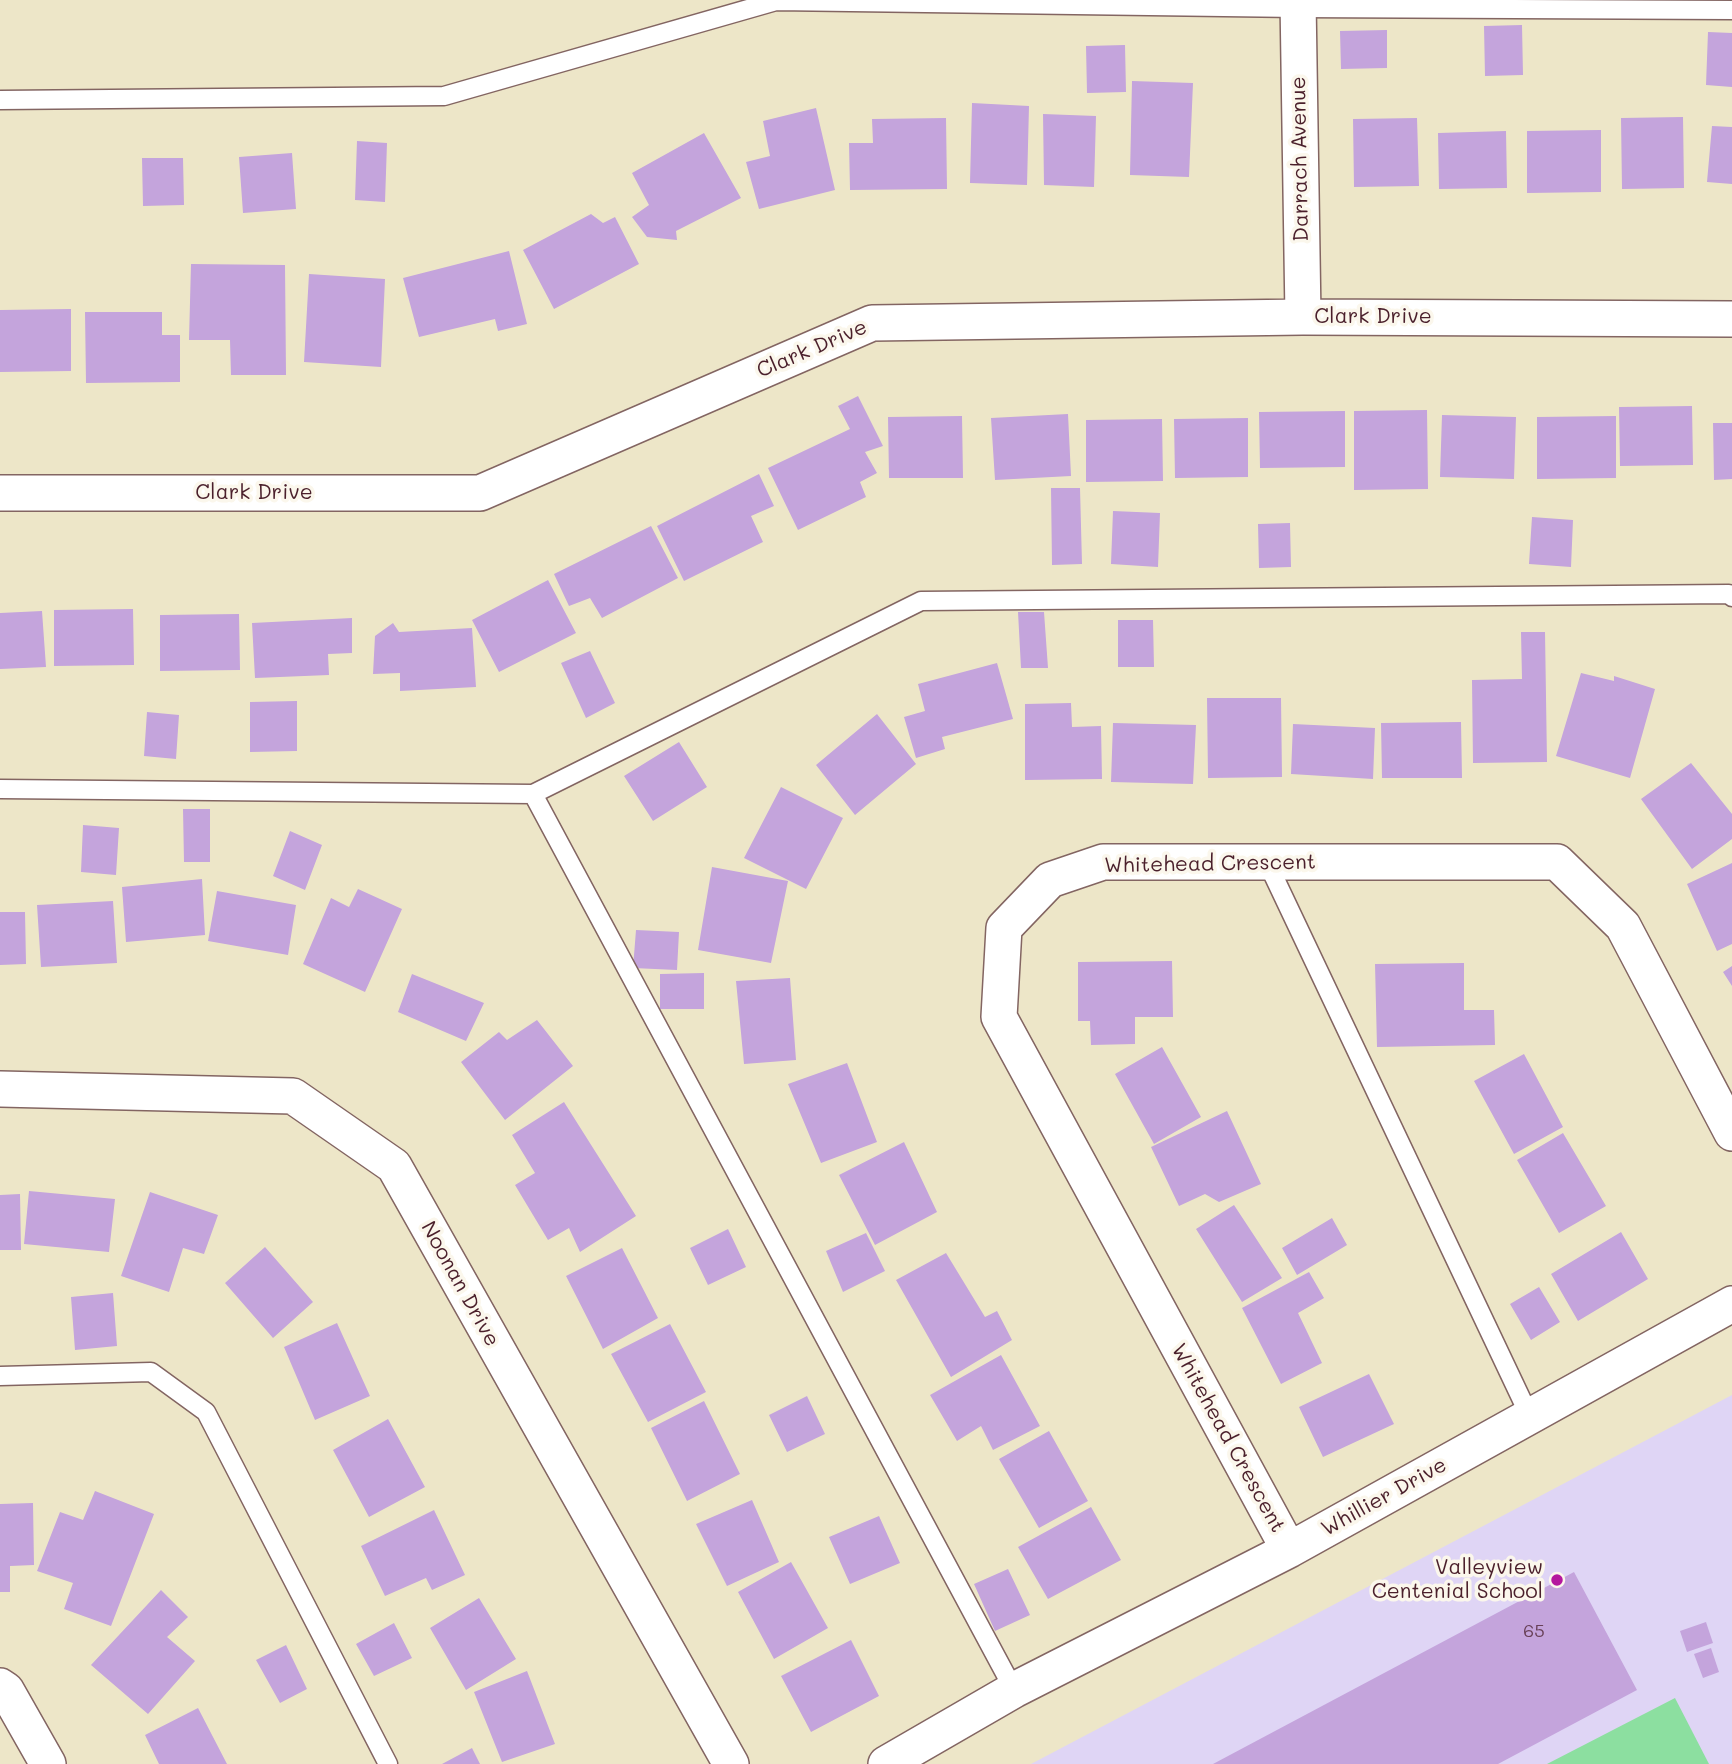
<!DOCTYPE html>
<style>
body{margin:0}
canvas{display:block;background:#ede6c8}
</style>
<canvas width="1732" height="1764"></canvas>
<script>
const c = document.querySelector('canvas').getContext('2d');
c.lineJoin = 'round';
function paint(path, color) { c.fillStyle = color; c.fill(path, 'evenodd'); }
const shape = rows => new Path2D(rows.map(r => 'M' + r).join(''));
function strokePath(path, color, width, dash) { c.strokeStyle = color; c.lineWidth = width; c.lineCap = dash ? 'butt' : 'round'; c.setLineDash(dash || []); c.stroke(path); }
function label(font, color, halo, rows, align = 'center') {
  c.font = font + ' Mali,sans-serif'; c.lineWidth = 7; c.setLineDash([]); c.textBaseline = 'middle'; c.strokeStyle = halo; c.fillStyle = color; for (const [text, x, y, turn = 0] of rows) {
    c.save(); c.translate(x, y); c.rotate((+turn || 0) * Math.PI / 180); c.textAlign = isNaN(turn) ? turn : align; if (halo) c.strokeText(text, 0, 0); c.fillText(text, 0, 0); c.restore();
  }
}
const built = shape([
 [1732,1395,1732,1764,1031,1764]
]);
const green = shape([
 [1675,1698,1709,1764,1547,1764]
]);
const building = shape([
 [1522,25,1523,75,1485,76,1484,26],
 [1387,30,1387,68,1341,69,1340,31],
 [1708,32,1732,33,1732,87,1706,85],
 [1125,45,1126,92,1087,93,1086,46],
 [1132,81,1193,83,1189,177,1130,175],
 [972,103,1029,106,1027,185,970,183],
 [816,108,835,190,759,209,746,162,770,156,763,121],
 [1043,114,1096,116,1094,187,1044,185],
 [1683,117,1684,188,1622,189,1621,118],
 [946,118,947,189,850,190,849,143,873,143,872,119],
 [1417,118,1419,186,1354,187,1353,119],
 [1712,126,1732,127,1732,184,1707,182],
 [1601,130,1601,192,1527,193,1527,131],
 [1506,131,1507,188,1439,189,1438,133],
 [704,133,741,198,676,231,677,240,647,237,632,217,649,205,632,173],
 [357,141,387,143,385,202,355,200],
 [292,153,296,209,243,213,239,157],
 [142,158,183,158,184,205,143,206],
 [591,214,603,223,615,217,639,264,554,309,523,250],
 [509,251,527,324,498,331,495,319,419,337,403,278],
 [191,264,285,265,286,375,231,375,230,340,189,340],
 [309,274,385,279,381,367,304,362],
 [71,309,71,371,0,372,0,310],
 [85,312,162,312,162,335,180,335,180,382,86,383],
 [858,396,883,446,865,452,877,473,860,482,866,497,798,530,768,468,850,429,838,406],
 [1692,406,1693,465,1620,466,1619,407],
 [1427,410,1428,489,1354,490,1354,411],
 [1345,411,1345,467,1260,468,1259,412],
 [1068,414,1071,476,995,480,991,418],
 [1442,415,1516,417,1514,479,1440,477],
 [962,416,963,478,889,478,888,417],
 [1616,416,1616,478,1537,479,1537,417],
 [1248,418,1248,477,1175,478,1174,419],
 [1162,419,1163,481,1086,482,1086,420],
 [1713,423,1732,423,1732,479,1714,480],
 [759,474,774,506,751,516,763,542,684,581,657,526],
 [1051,488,1080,488,1082,564,1052,565],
 [1113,511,1160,513,1158,567,1111,564],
 [1532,517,1573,520,1571,567,1529,564],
 [1290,523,1291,567,1259,568,1258,524],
 [651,526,678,578,602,618,590,598,569,606,554,574],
 [548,580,576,633,499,672,472,620],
 [133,609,134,665,54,666,54,610],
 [42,611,46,667,0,669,0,613],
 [1018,612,1044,612,1048,668,1021,668],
 [239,614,240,670,160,671,160,615],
 [352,618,352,653,328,654,329,675,255,678,252,623],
 [1118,620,1153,620,1154,667,1118,667],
 [393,623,399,632,472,628,476,687,400,691,400,673,373,674,375,636],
 [1521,632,1545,632,1547,762,1473,763,1472,680,1522,679],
 [590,651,615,703,586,718,561,663],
 [997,663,1013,719,942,737,945,749,916,758,904,717,925,711,918,684],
 [1581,673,1614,681,1614,676,1655,689,1630,778,1556,756],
 [1207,698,1281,698,1282,777,1208,778],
 [297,701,297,751,250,752,250,702],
 [1071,703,1072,727,1101,726,1102,779,1025,780,1025,704],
 [147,712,179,715,176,759,144,756],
 [877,714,916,764,855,815,816,765],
 [1461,722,1462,778,1382,778,1381,723],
 [1113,723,1196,725,1193,784,1111,782],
 [1293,724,1375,728,1373,779,1291,774],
 [679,742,707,787,653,821,624,776],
 [1691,763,1732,814,1732,839,1692,869,1641,799],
 [781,787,843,818,806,889,744,858],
 [183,809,210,809,210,862,184,862],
 [83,825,119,828,116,875,81,872],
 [290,831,322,845,305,890,273,876],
 [1732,863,1732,944,1717,951,1687,884],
 [712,867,788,881,771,963,698,950],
 [202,879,205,935,126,942,122,887],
 [358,889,402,909,365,992,303,964,331,898,349,907],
 [217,891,296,905,288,955,208,941],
 [113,901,117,963,41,967,37,905],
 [0,912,25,912,26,964,0,965],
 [636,930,679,932,677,970,633,968],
 [1172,961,1173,1017,1135,1017,1135,1044,1091,1045,1090,1021,1078,1021,1078,962],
 [1464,963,1464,1010,1494,1010,1495,1045,1377,1047,1375,964],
 [1732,966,1732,986,1723,972],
 [704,973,704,1009,660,1009,660,974],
 [412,974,484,1003,466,1041,398,1012],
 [790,978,796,1060,744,1064,736,981],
 [537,1020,573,1066,505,1120,461,1062,499,1032,507,1040],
 [1162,1047,1201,1117,1154,1144,1115,1074],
 [1524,1054,1563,1127,1514,1154,1474,1081],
 [847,1063,877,1142,821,1163,788,1084],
 [564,1102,636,1216,580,1252,569,1228,548,1240,515,1185,535,1173,512,1135],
 [1227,1111,1261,1184,1219,1202,1205,1194,1179,1206,1151,1147],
 [1563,1133,1606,1206,1559,1233,1517,1160],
 [904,1142,937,1212,875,1245,839,1175],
 [29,1191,115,1199,109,1252,24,1244],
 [150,1192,218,1215,204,1254,183,1248,169,1292,121,1276],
 [20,1194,21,1250,0,1250,0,1195],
 [1234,1205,1282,1278,1242,1302,1196,1229],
 [1332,1218,1347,1245,1297,1275,1282,1248],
 [728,1229,746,1267,708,1285,690,1248],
 [1621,1232,1648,1279,1578,1321,1551,1274],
 [866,1233,885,1271,843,1292,826,1251],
 [265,1247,313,1302,273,1338,225,1283],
 [622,1248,658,1318,603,1349,566,1276],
 [946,1253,985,1317,997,1311,1012,1340,951,1377,896,1280],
 [1309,1272,1324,1298,1298,1313,1322,1363,1281,1384,1242,1308],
 [1539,1287,1560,1322,1531,1340,1510,1304],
 [113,1293,117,1346,75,1350,71,1297],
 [337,1323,370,1396,315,1420,284,1347],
 [670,1324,706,1392,648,1422,611,1354],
 [1001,1355,1040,1426,993,1450,981,1426,957,1441,930,1395],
 [1369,1374,1394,1424,1323,1457,1299,1407],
 [807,1396,825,1434,787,1452,769,1415],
 [704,1401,740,1474,687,1501,651,1428],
 [388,1419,425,1487,369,1517,333,1450],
 [1049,1431,1088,1501,1039,1528,999,1459],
 [95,1491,154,1514,111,1626,64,1609,73,1583,37,1571,60,1512,83,1520],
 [752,1500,779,1562,727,1586,696,1524],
 [33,1503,34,1565,10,1566,10,1592,0,1592,0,1504],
 [1091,1507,1121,1560,1048,1599,1018,1547],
 [434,1510,465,1575,432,1590,426,1578,385,1596,361,1546],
 [879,1516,900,1563,850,1584,829,1537],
 [791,1562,828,1628,774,1659,738,1592],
 [1008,1569,1030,1615,995,1631,974,1584],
 [1574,1572,1637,1690,1498,1764,1213,1764],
 [161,1590,188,1617,167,1637,195,1661,148,1714,91,1665],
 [479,1598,516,1659,466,1690,430,1628],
 [1706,1622,1713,1643,1687,1652,1680,1631],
 [394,1623,412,1658,374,1676,356,1644],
 [851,1640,879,1696,811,1732,781,1676],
 [286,1645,307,1689,280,1703,256,1660],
 [1711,1648,1719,1672,1703,1678,1694,1654],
 [527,1671,555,1744,502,1762,474,1692],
 [198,1708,227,1764,159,1764,145,1735],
 [472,1748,480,1764,442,1764]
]);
const service = shape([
 [0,100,444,96,776,1,1298,8,1732,10],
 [0,789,533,794,921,601,1729,594,1732,597],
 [533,794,1014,1690],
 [1267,862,1530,1417],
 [0,1376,151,1372,206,1412,388,1764]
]);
const minor = shape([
 [1298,0,1303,317],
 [0,493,480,493,872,323,1303,317,1732,319],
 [0,1089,293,1096,394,1166,731,1764],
 [1289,1550,999,1017,1004,928,1050,880,1103,862,1557,862,1623,926,1732,1133],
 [0,1686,6,1690,48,1764],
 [886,1764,1014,1690,1289,1550,1732,1304]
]);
const markers = [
 [1557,1580,7,"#b5179e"]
];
const numberNames = [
 ["65",1534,1631]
];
const streetNames = [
 ["Darrach Avenue",1300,159,-91],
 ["Clark Drive",1373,317],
 ["Clark Drive",812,349,-23],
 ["Clark Drive",254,493],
 ["Whitehead Crescent",1210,864,-1],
 ["Noonan Drive",460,1284,61],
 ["Whitehead Crescent",1228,1438,61],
 ["Whillier Drive",1384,1497,-29]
];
const poiNames = [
 ["Valleyview",1543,1568],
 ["Centenial School",1543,1592]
];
paint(built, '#dfd5f5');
paint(green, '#8cdfa0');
paint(building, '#c4a4dc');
strokePath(service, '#836562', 21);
strokePath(minor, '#836562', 38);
strokePath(service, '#fff', 18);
strokePath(minor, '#fff', 35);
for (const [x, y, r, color] of markers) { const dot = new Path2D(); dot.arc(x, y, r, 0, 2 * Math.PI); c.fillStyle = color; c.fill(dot); strokePath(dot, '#fbf7ec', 2.5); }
label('18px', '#684057', null, numberNames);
label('21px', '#4a1f2b', '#fbf7ec', streetNames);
label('21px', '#4a1f2b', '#fbf7ec', poiNames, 'right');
</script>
